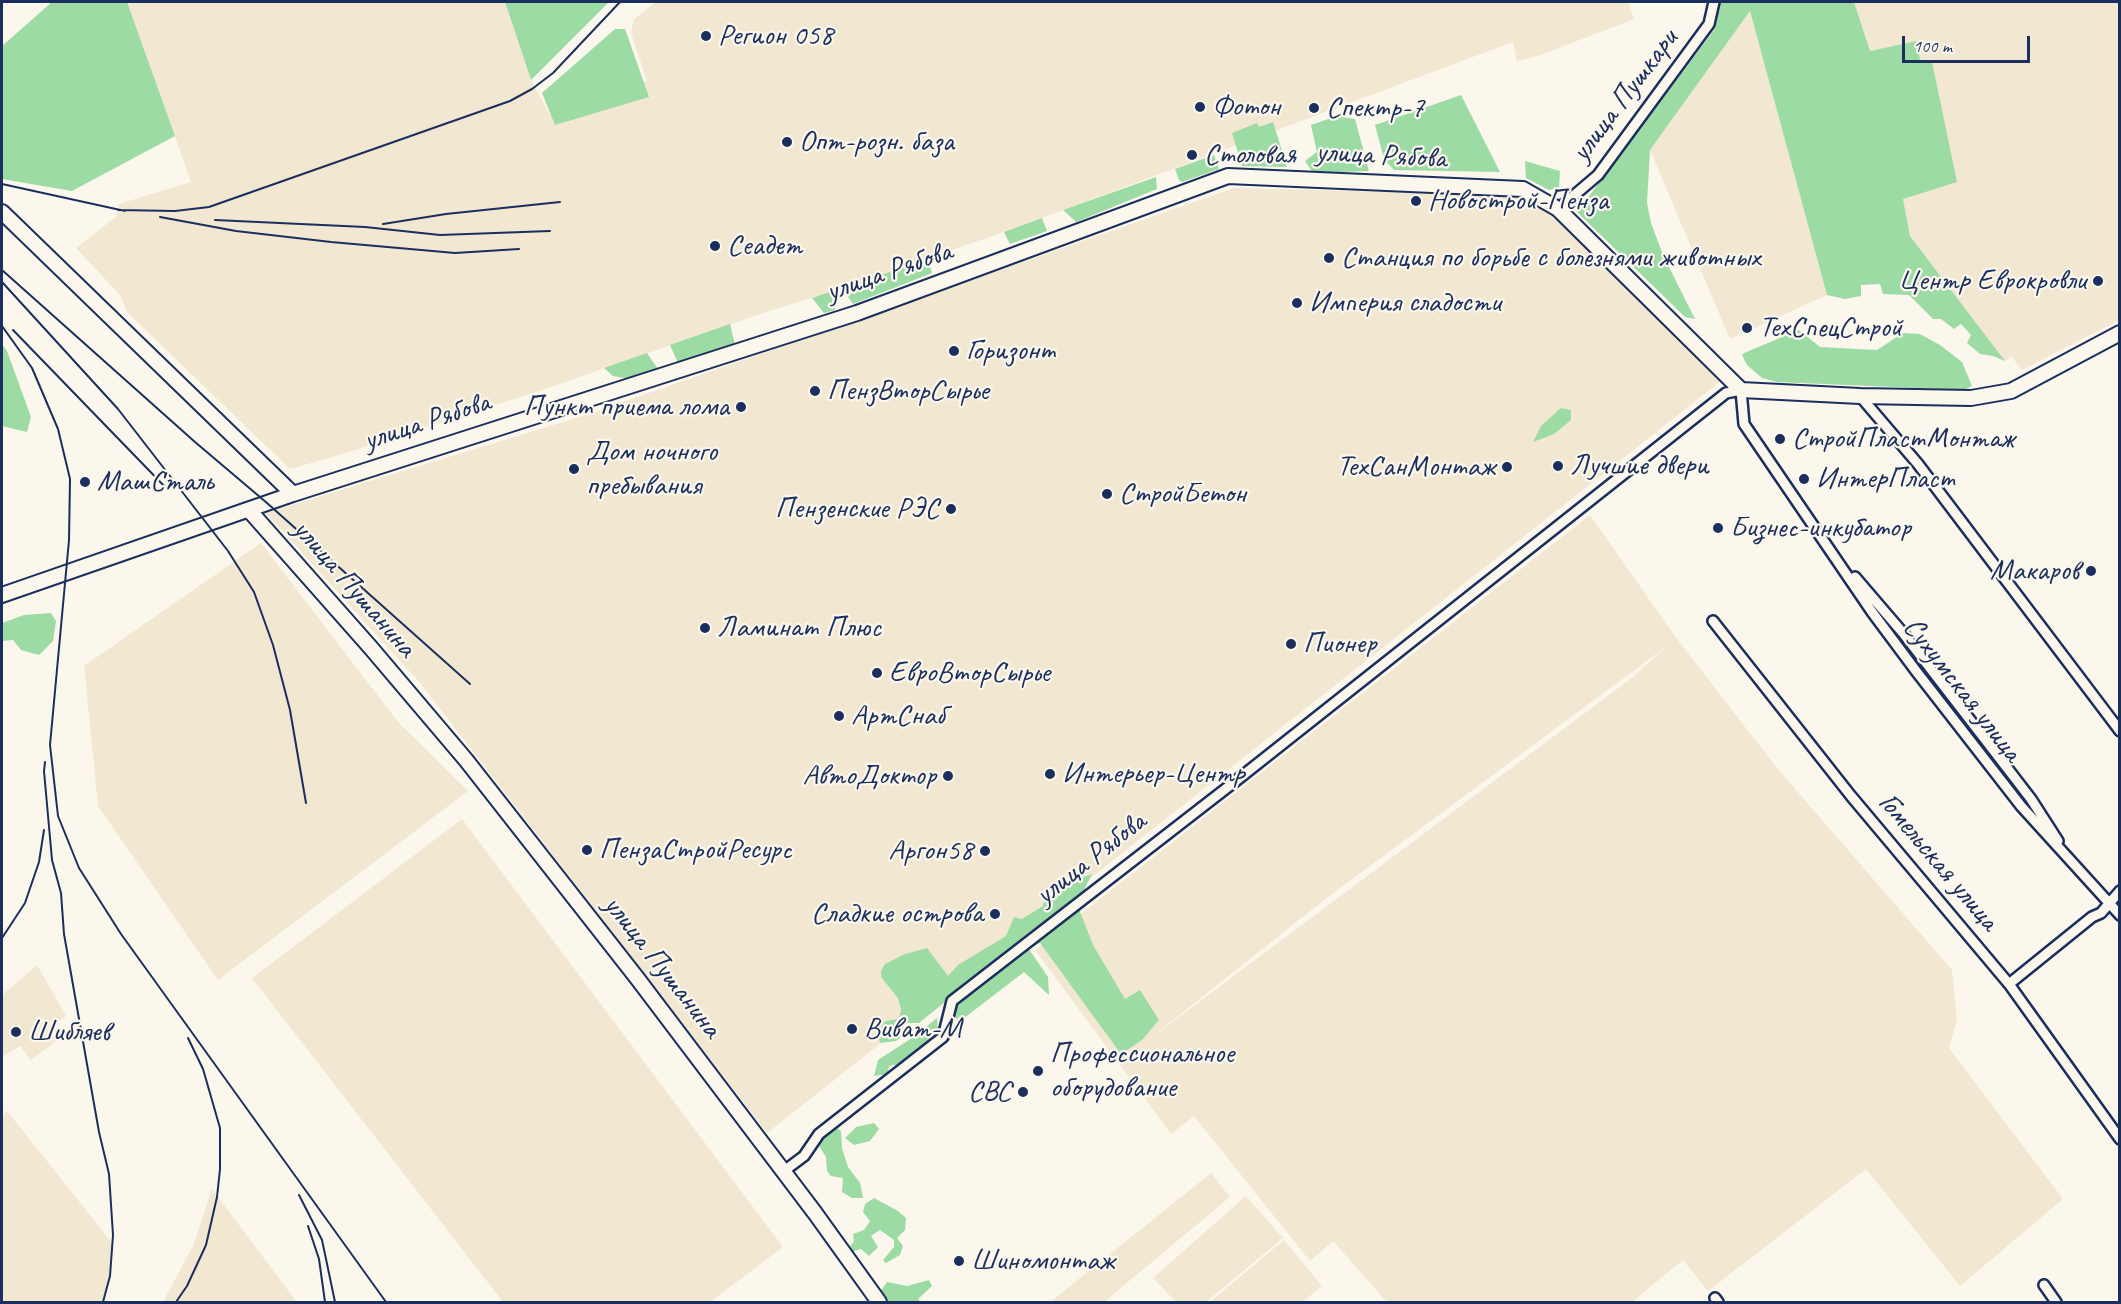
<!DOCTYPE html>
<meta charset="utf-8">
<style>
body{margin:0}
#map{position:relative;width:2121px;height:1304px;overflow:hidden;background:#fbf7ec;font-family:Caveat,sans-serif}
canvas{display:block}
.frame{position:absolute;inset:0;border:3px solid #1b2f5e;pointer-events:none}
.scale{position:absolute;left:1902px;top:36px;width:128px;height:27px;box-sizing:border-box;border:3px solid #1b2f5e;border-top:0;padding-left:8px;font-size:18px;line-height:21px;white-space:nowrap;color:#1b2f5e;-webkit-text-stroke:4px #fbf7ec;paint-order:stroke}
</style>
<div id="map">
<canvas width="2121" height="1304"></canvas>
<div class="frame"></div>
<div class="scale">100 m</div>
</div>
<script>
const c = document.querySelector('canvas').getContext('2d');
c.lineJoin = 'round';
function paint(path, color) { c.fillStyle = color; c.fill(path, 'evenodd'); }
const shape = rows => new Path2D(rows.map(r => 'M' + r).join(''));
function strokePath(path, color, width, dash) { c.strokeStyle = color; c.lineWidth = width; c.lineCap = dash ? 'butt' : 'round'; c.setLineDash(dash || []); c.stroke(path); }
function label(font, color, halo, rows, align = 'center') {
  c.font = font + ' Caveat,sans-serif'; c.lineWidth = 4.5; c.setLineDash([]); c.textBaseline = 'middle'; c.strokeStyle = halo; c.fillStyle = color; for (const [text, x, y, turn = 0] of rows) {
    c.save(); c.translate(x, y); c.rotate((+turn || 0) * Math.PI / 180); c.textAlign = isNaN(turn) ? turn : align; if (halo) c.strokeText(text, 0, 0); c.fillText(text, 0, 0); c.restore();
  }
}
const built = shape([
 [127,2,505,2,531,80,550,115,647,81,631,33,634,19,656,2,1628,2,1634,19,1538,56,1517,61,1513,42,1004,232,842,288,760,314,548,388,346,453,290,469,127,312,121,296,76,248,117,216,119,204,191,182],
 [1854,2,2119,2,2119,320,2022,370,2011,356,2005,361,1910,236,1903,199,1931,62,1921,63,1916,41,1870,51],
 [1750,11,1827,295,1730,339,1650,150],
 [1234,188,1513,195,1554,212,1721,381,767,1133,421,684,266,513,589,414],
 [1590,515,1677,639,1777,768,1952,970,1957,1020,1949,1048,2063,1199,1960,1286,1866,1169,1708,1291,1683,1260,1632,1302,1387,1302,1333,1241,1310,1261,1194,1116,1171,1134,1035,950],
 [1667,646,1633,677,1147,1041,1324,900],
 [261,543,398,722,468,791,218,980,98,806,84,666],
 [462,819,783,1247,710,1302,503,1302,252,978],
 [37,965,66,1016,53,1025,62,1037,31,1060,20,1046,2,1057,2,995],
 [7,1111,113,1244,110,1276,103,1302,2,1302,2,1116],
 [1211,1173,1230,1197,1104,1302,1050,1302],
 [212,1189,293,1297,297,1302,163,1302,193,1246],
 [1246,1196,1283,1238,1206,1302,1176,1302,1153,1278],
 [1284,1240,1322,1286,1302,1302,1210,1302]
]);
const green = shape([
 [52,2,127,2,175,136,72,191,2,179,2,46],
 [505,2,609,2,531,80],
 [1720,2,1854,2,1870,51,1916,41,1921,63,1932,62,1957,182,1903,199,1910,236,2005,361,1993,356,1980,354,1967,343,1971,335,1961,324,1954,329,1941,319,1933,319,1909,295,1883,294,1880,284,1861,285,1861,296,1845,299,1827,295,1750,11,1650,150,1647,203,1651,223,1663,255,1695,319,1685,317,1577,212,1715,29],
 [615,29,625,29,649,97,555,125,542,93],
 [1461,95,1500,172,1394,170,1384,159,1375,125],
 [1337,116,1355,119,1369,171,1313,173,1305,161,1317,152,1311,125],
 [1273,122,1287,167,1242,166,1232,133,1257,123,1259,127],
 [1214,155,1219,169,1182,182,1179,180,1175,169],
 [1525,161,1560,171,1559,188,1549,190,1526,178],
 [1156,177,1157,189,1076,222,1063,210],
 [1042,218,1047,231,1010,244,1004,232],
 [928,259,932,273,853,304,842,288],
 [832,291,835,310,824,313,812,298],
 [730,324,735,345,678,363,670,345],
 [1799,330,1820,347,1877,350,1903,333,1920,334,1940,345,1962,362,1972,386,1964,390,1777,382,1762,378,1747,365,1742,355,1744,353],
 [2,344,7,351,31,417,27,432,2,426],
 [647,353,658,369,630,379,613,376,604,368],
 [1561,408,1571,410,1571,420,1554,434,1533,442,1541,426],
 [51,613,56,621,53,641,39,655,21,650,13,640,2,641,2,623,24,615],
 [1092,874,1081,896,1080,912,1093,945,1125,999,1140,990,1159,1020,1142,1040,1121,1054,1040,943,1028,948,1048,977,1049,995,1024,972,959,1022,945,1002,919,1023,903,1023,905,1034,896,1041,880,1043,876,1029,886,1021,899,1019,901,1009,898,998,881,977,881,971,885,964,905,954,927,948,948,976,958,965,1006,936,1014,917,1022,919,1043,906,1046,892,1056,899,1068,882],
 [937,1018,938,1033,923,1047,899,1064,889,1066,888,1074,874,1076,878,1060,912,1038],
 [874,1123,879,1129,870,1141,854,1145,845,1138,856,1127],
 [836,1127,841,1131,842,1148,848,1167,860,1183,863,1198,852,1198,842,1192,843,1178,831,1176,827,1171,826,1157,819,1146,821,1139],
 [874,1198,898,1211,906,1218,905,1230,897,1238,903,1246,900,1255,886,1263,883,1260,894,1247,894,1240,880,1230,871,1236,878,1247,869,1256,861,1249,851,1252,850,1247,854,1241,853,1234,864,1230,870,1221,863,1212,865,1204],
 [929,1280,932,1286,918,1299,921,1302,887,1302,880,1292,887,1282,907,1286]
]);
const street = shape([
 [1558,209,1598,175,1709,24,1714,2],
 [1860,396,1918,464,2120,731],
 [1855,577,1903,633,2011,773,2031,799,2058,841],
 [1713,621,1851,796,2009,984,2120,1139],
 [2009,984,2092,917,2101,913,2120,891],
 [784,1171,804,1156,819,1134,943,1037,952,1001,1237,780,1726,393,1741,390,1744,424,1872,612,1916,671,2021,806,2120,915],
 [2044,1285,2056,1302],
 [1715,1298,1718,1302]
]);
const secondary = shape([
 [2,212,293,494],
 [249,510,371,648,466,760,637,978,815,1213,879,1302],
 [2,595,293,494,857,313,1228,176,1523,189,1558,209,1741,390,1860,396,1971,398,2011,391,2120,333]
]);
const rail = shape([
 [2,184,125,211],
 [118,210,175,211,209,207,510,101,532,89,553,73,620,2],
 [160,217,236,231,331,242,455,253,519,249],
 [215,220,365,227,440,235,550,231],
 [383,224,446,214,560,202],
 [2,270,195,442,267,503,470,684],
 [2,282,118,409,228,551,254,592,273,645,290,710,306,803],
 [2,326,32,368,58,429,70,479,69,540,50,745,58,816,79,868,121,934,386,1302],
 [13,330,168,490],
 [45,762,44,771,52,860,61,893,64,934,99,1132,109,1174,113,1235,110,1276,103,1302],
 [2,938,25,903,39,862,44,830],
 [299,1195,322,1240,335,1302],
 [308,1226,319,1259,325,1302],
 [176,1302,187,1286,206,1245,217,1197,220,1169,220,1128,203,1069,188,1038]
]);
const markers = [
 [706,36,6,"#1b2f5e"],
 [1200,107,6,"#1b2f5e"],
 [1314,108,6,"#1b2f5e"],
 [787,142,6,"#1b2f5e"],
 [1192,155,6,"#1b2f5e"],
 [1416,201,6,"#1b2f5e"],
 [715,246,6,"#1b2f5e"],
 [1329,258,6,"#1b2f5e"],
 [2098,281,6,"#1b2f5e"],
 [1297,303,6,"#1b2f5e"],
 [1747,328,6,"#1b2f5e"],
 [954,351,6,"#1b2f5e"],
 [815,391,6,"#1b2f5e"],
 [741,407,6,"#1b2f5e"],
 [1780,439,6,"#1b2f5e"],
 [1558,466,6,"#1b2f5e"],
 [1507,467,6,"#1b2f5e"],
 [574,469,6,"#1b2f5e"],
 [1804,479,6,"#1b2f5e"],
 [85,482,6,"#1b2f5e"],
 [1107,494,6,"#1b2f5e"],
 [951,509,6,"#1b2f5e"],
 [1718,528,6,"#1b2f5e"],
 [2091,571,6,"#1b2f5e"],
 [705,628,6,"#1b2f5e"],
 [1291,644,6,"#1b2f5e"],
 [877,673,6,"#1b2f5e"],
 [839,716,6,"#1b2f5e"],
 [1050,774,6,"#1b2f5e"],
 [948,776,6,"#1b2f5e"],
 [587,850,6,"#1b2f5e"],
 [985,851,6,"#1b2f5e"],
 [995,914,6,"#1b2f5e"],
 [852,1029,6,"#1b2f5e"],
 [16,1032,6,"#1b2f5e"],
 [1038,1071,6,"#1b2f5e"],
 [1023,1092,6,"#1b2f5e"],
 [959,1261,6,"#1b2f5e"]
];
const poiNames = [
 ["Регион 058",718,36],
 ["Фотон",1212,107],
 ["Спектр-7",1326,108],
 ["Опт-розн. база",799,142],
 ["Столовая",1204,155],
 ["Новострой-Пенза",1428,201],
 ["Сеадет",727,246],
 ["Станция по борьбе с болезнями животных",1341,258],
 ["Центр Еврокровли",2086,281,"right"],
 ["Империя сладости",1309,303],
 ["ТехСпецСтрой",1759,328],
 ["Горизонт",966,351],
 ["ПензВторСырье",827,391],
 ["Пункт приема лома",729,407,"right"],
 ["СтройПластМонтаж",1792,439],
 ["Дом ночного",586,452],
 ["пребывания",586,486],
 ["Лучшие двери",1570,466],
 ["ТехСанМонтаж",1495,467,"right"],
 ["ИнтерПласт",1816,479],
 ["МашСталь",97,482],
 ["СтройБетон",1119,494],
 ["Пензенские РЭС",939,509,"right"],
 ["Бизнес-инкубатор",1730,528],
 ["Макаров",2079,571,"right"],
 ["Ламинат Плюс",717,628],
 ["Пионер",1303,644],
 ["ЕвроВторСырье",889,673],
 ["АртСнаб",851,716],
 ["Интерьер-Центр",1062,774],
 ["АвтоДоктор",936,776,"right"],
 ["ПензаСтройРесурс",599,850],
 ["Аргон58",973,851,"right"],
 ["Сладкие острова",983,914,"right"],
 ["Виват-М",864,1029],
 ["Шибляев",28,1032],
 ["Профессиональное",1050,1054],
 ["оборудование",1050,1088],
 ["СВС",1011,1092,"right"],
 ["Шиномонтаж",971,1261]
];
const streetNames = [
 ["улица Пушкари",1625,96,-53],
 ["улица Рябова",1381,156,3],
 ["улица Рябова",889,272,-19],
 ["улица Рябова",427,422,-18],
 ["улица Пушанина",354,589,49],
 ["Сухумская улица",1962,690,52],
 ["улица Рябова",1091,859,-38],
 ["Гомельская улица",1938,862,50],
 ["улица Пушанина",662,967,52]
];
paint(built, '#f2e7d1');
paint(green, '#9cdba4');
strokePath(street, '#1b2f5e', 14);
strokePath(secondary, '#1b2f5e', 18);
strokePath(street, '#fbf7ec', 9);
strokePath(secondary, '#fbf7ec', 14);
strokePath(rail, '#1b2f5e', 2);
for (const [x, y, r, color] of markers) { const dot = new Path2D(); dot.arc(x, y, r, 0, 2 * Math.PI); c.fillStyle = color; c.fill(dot); strokePath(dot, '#fbf7ec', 2); }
label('30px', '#1b2f5e', '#fbf7ec', poiNames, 'left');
label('30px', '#1b2f5e', '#fbf7ec', streetNames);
</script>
